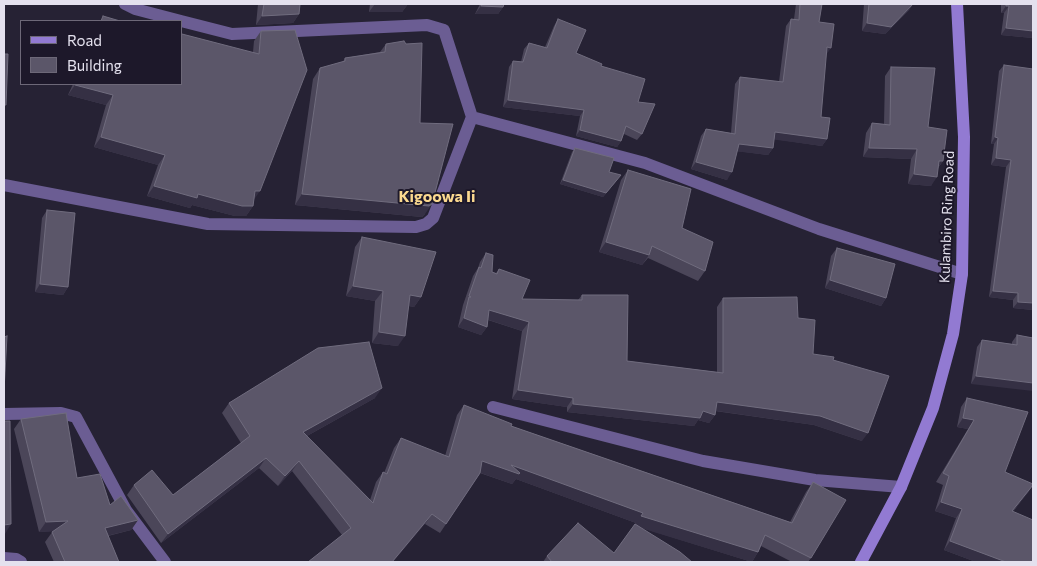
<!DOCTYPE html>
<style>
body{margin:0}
#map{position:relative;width:1037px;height:566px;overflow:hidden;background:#262234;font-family:Commissioner,sans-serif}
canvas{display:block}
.frame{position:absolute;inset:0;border:5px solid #e4e1ee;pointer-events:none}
.legend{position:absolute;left:20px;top:20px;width:162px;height:65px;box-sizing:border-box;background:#1d182a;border:1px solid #6d6878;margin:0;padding:6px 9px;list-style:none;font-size:15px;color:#e4e1ee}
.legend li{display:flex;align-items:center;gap:10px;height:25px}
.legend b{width:25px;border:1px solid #6d6878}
</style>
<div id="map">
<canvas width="1037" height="566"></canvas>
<div class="frame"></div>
<ul class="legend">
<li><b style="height:6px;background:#927ad2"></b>Road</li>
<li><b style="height:14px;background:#5b5669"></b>Building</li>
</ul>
</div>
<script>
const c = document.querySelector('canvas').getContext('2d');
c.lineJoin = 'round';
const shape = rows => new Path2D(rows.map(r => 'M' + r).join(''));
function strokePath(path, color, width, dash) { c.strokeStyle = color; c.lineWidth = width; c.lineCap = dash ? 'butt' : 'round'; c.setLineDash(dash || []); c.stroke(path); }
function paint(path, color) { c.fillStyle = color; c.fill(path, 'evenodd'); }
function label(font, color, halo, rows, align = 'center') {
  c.font = font + ' Commissioner,sans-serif'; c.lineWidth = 4; c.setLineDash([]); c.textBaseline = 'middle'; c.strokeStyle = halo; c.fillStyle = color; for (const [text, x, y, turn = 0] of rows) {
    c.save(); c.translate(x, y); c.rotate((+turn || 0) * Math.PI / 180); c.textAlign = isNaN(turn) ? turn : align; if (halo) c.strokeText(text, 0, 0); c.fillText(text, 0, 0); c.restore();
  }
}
const street = shape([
 [125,4,135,9,181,21],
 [472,117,645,163,819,229,962,274],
 [4,185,208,224,416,227,426,224,433,218,472,117,444,30,427,25,232,34,181,21],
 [493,407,703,461,815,480,901,487],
 [4,414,61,413,76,417,126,510,165,562],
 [4,558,16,559,21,562]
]);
const secondary = shape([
 [861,562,901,487,933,408,953,334,962,274,964,137,957,4]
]);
const wall = shape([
 [258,4,300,4,299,14,293,23,256,25],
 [370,4,408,4,402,12,369,12],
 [480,4,504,4,503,7,498,14,475,14],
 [796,4,822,4,819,22,826,55,821,117,827,139,822,146,774,139,773,148,768,155,737,151,727,180,691,169,701,136,706,129,731,133,735,84,740,77,779,82,786,26,791,19,794,19],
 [864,4,913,4,909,10,885,34,862,31],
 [1001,4,1033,4,1033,38,1001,35,1004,13,1001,13],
 [558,19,576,53,601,66,638,102,642,134,637,140,624,134,621,141,617,147,576,136,580,116,503,107,509,67,513,61,521,62,524,49,529,43,545,47,554,26],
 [261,31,254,200,253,206,246,216,235,216,192,205,190,208,147,196,158,165,94,147,106,105,68,95,73,84,181,84,253,52,254,41],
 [386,44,420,123,425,214,422,217,295,205,313,79,320,68,343,62,345,58,380,52],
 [1004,65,1033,310,1013,308,1013,300,989,297,1006,167,991,165,994,144,991,144,999,71],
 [891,67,928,127,943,161,938,168,931,186,908,184,911,159,863,157,866,133,872,123,884,124,885,76],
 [575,148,609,172,618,179,603,197,560,184,572,152],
 [628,170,682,228,705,271,698,281,648,258,642,265,599,252,621,180],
 [47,210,68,287,63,295,35,292,42,218],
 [362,237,421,297,414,307,409,306,398,346,372,343,375,301,346,296,355,247],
 [837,248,886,298,881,306,825,288,831,256],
 [486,253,492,272,496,273,499,269,522,299,578,300,582,295,627,361,717,372,717,307,723,298,798,318,813,354,833,360,862,441,814,425,715,411,715,415,709,423,698,420,694,426,567,412,567,407,512,399,522,331,488,320,487,327,481,335,458,327,463,305,473,276,478,268,480,262],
 [1017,335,1033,338,971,384,977,347,982,340,1012,344,1012,342],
 [375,398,307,436,370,500,376,482,383,472,384,473,394,448,401,438,445,456,457,415,464,405,511,426,790,522,806,492,813,482,811,558,808,562,792,562,761,546,758,552,752,562,639,527,692,562,543,562,547,556,614,553,636,523,516,479,512,484,480,473,440,533,425,524,342,535,292,471,278,486,259,468,161,543,127,495,134,485,173,495,241,443,222,413,229,403],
 [967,398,1005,472,1033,485,1013,512,1033,562,976,562,944,550,956,518,935,511,943,485,936,482,968,429,957,427,961,407],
 [21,419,77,478,110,505,138,520,131,530,108,536,119,562,54,562,45,542,53,531,39,532,14,429]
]);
const shadedWall = shape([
 [375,4,408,4,402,12,369,12],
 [913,4,909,10,885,34,862,31,867,23],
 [481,6,503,7,498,14,475,14],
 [1006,6,1009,6,1004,13,1001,13],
 [299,14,293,23,256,25,262,16],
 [1006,28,1033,31,1033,38,1001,35],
 [827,47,831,48,826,55],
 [75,85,113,95,106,105,68,95],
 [508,100,584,110,580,116,503,107],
 [580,130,621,141,617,147,576,136],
 [775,132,827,139,822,146,770,139],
 [101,137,165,155,158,165,94,147],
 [995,137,998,138,994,144,991,144],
 [739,144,773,148,768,155,734,151],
 [869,148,917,149,911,159,863,157],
 [996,158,1011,160,1006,167,991,165],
 [939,161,943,161,936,170],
 [696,162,732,172,727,180,691,169],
 [914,174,937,177,931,186,908,184],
 [621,175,603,197,560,184,563,180],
 [154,186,198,194,253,206,246,216,235,216,192,205,190,208,147,196],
 [255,191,260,191,253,201],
 [302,194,432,204,425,214,422,217,295,205],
 [606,242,649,255,642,265,599,252],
 [830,280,886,298,881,306,825,288],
 [40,284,68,287,63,295,35,292],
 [353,286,383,291,375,301,346,296],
 [993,291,1018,293,1013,300,989,297],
 [410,295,421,297,414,307,403,305],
 [1018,302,1033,303,1033,310,1013,308],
 [489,310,529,322,522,331,483,318],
 [464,318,487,327,481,335,458,327],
 [379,332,405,336,398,346,372,343],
 [976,376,1033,383,1033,391,971,384],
 [382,388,375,398,296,442,303,432],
 [518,390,573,398,567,407,512,399],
 [717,402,820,416,868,433,862,441,814,425,710,410],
 [573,404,703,411,715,415,709,423,698,420,694,426,567,412],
 [963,418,974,420,968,429,957,427],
 [266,458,259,468,161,543,168,534],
 [299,461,292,471,278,486,285,476],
 [482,461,511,465,758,552,752,562,634,526,636,523,516,479,512,484,475,471],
 [1033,485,1028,493,1006,520,1012,511],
 [941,502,962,509,956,518,935,511],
 [432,514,425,524,393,562,392,562],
 [138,520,131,530,98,538,105,528],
 [68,521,61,531,39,532,46,522],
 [11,524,5,534,4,534,4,525],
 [950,541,1006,562,976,562,944,550]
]);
const building = shape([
 [264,4,300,4,299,14,262,16,264,4],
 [482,4,504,4,503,7,481,6,482,4],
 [800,4,822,4,819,22,834,24,831,48,827,47,821,117,830,118,827,139,775,132,773,148,739,144,732,172,696,162,706,129,735,134,740,77,783,82,791,19,799,20,800,4],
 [869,4,913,4,891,27,867,23,869,4],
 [1006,4,1033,4,1033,31,1006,28,1009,6,1006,6,1006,4],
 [103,16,120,21,101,21,103,16],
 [558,19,586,30,576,53,602,64,601,66,645,79,638,102,655,104,642,134,626,126,621,141,580,130,584,110,508,100,513,61,523,62,529,43,547,48,558,19],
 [295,30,307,70,260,191,255,191,253,206,242,206,198,194,197,198,154,186,165,155,101,137,113,95,75,85,76,84,181,84,181,36,182,34,259,54,261,31,295,30],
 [404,41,406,44,422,43,420,123,453,124,432,204,429,206,302,194,320,68,345,61,345,58,385,52,386,44,404,41],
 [4,54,8,54,6,105,4,105,4,54],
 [1004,65,1033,69,1033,303,1018,302,1018,293,993,291,1011,160,996,158,998,138,995,137,1004,65],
 [891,67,935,68,928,127,947,130,943,161,939,161,937,177,914,174,917,149,869,148,872,123,890,125,891,67],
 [575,148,614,158,609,172,621,175,606,193,563,180,575,148],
 [628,170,691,189,682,228,713,242,705,271,652,246,649,255,606,242,628,170],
 [47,210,75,213,68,287,40,284,47,210],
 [362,237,436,252,421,297,410,295,405,336,379,332,383,291,353,286,362,237],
 [837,248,895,264,886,298,830,280,837,248],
 [486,253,493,255,492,272,497,274,499,269,530,280,522,299,582,300,582,295,628,295,627,361,723,373,723,298,797,297,798,318,815,320,813,354,834,357,833,360,889,376,868,433,820,416,717,402,715,415,703,411,700,418,573,404,573,398,518,390,529,322,489,310,487,327,464,318,469,297,471,297,469,296,479,267,481,268,486,253],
 [1017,335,1033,338,1033,383,976,376,982,340,1017,345,1017,335],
 [7,336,4,391,4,337,7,336],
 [369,342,382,388,303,432,373,503,383,472,387,474,401,438,449,457,464,405,512,424,511,426,792,523,813,482,846,500,811,558,765,535,758,552,641,516,643,513,511,465,520,473,519,474,482,461,480,473,446,524,432,514,392,562,308,562,351,528,299,461,285,476,266,458,168,534,134,485,152,470,173,495,250,436,229,403,318,348,369,342],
 [967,398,1028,412,1005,472,1033,484,1033,485,1012,511,1033,520,1033,562,1006,562,950,541,962,509,941,502,949,476,943,473,974,420,963,418,967,398],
 [66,413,77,478,100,474,110,505,121,496,138,520,105,528,119,562,65,562,52,532,68,521,46,522,21,419,66,413],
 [4,421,10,421,11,524,4,525,4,421],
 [578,523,614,553,635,524,680,552,692,562,552,562,547,556,578,523]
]);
const streetNames = [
 ["Kulambiro Ring Road",947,217,-88]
];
const quarterNames = [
 ["Kigoowa Ii",437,197]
];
strokePath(street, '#6b5d93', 12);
strokePath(secondary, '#927ad2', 12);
paint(wall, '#4b4659');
paint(shadedWall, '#353044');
paint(building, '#5b5669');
strokePath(building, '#706c7e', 1);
label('14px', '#e4e1ee', '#1d182a', streetNames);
label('bold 16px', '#fbd98f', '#1d182a', quarterNames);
</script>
